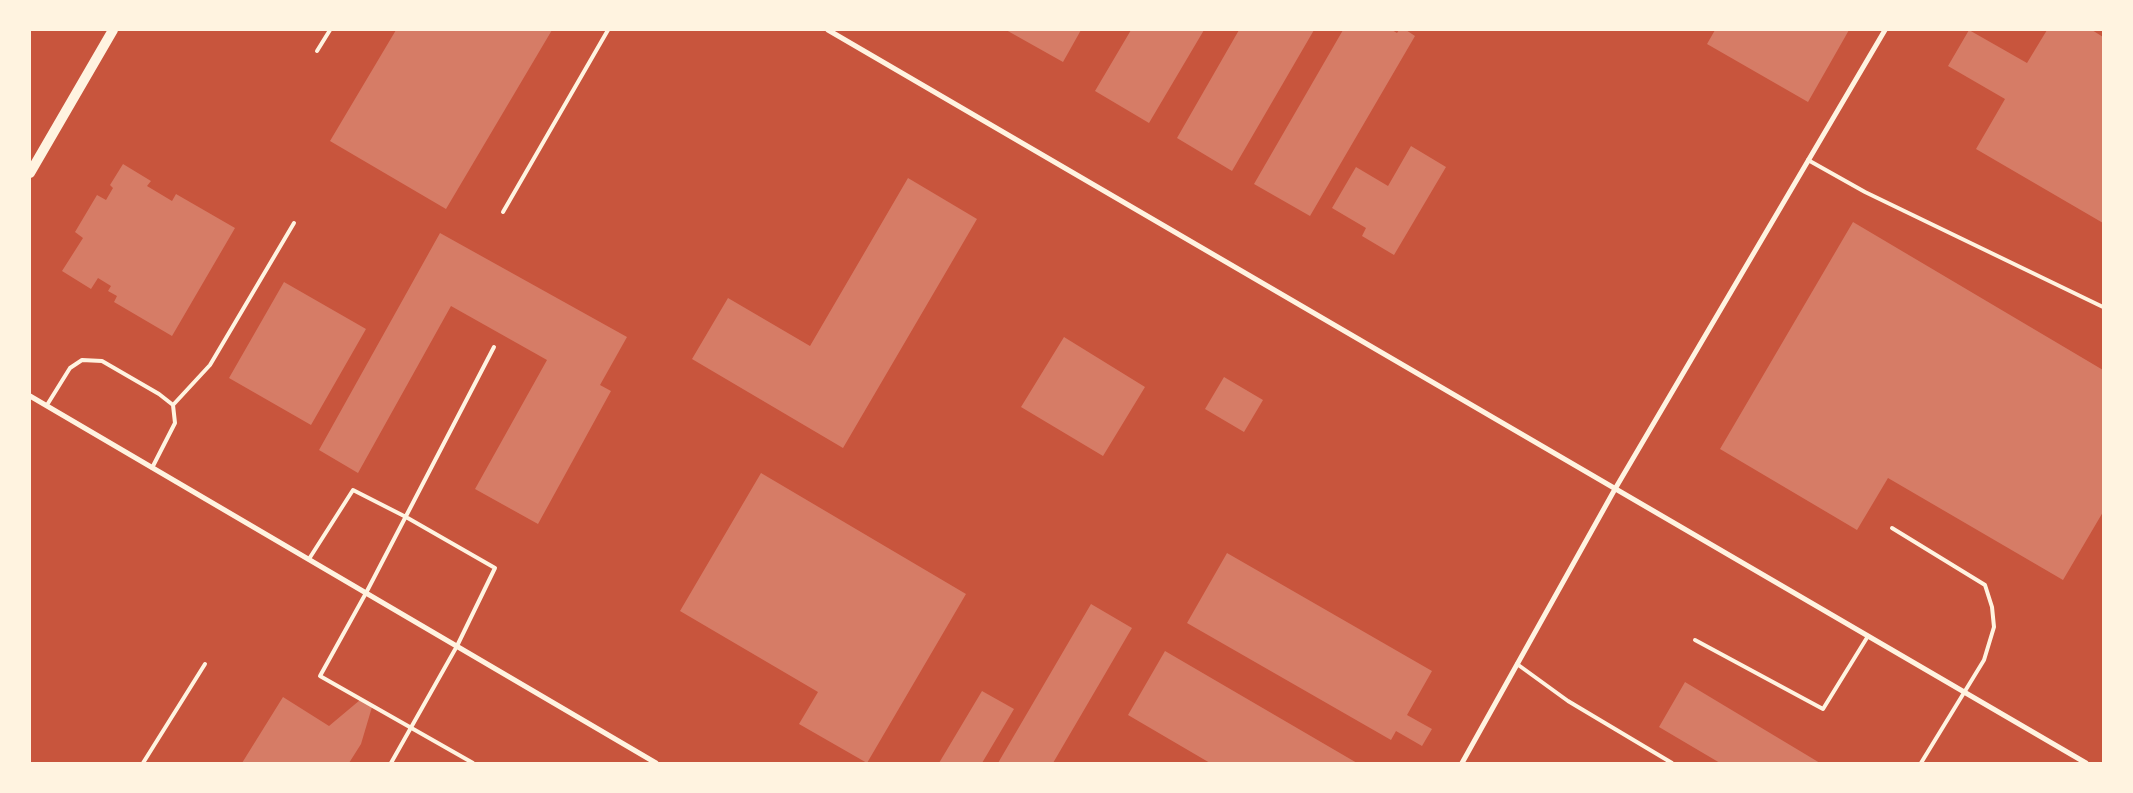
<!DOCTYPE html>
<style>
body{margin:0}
#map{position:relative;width:2133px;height:793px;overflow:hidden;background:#c8553d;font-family:"Roboto Serif",serif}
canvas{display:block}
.frame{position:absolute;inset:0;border:31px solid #fff3e0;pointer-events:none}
</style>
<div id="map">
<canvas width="2133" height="793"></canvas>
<div class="frame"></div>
</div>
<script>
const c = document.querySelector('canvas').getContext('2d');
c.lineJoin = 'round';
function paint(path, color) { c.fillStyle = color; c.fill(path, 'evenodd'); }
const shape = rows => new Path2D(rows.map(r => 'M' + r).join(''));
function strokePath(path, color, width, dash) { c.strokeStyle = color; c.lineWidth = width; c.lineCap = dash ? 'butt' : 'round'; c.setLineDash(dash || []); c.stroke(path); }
const building = shape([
 [396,30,552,30,446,209,330,141],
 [1006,30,1081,30,1063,62],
 [1131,30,1204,30,1149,123,1095,91],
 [1239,30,1314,30,1232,171,1177,138],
 [1343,30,1392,30,1397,33,1399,30,1406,30,1415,36,1310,216,1254,184],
 [1715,30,1849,30,1808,102,1707,44],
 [1969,30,2027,63,2047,30,2092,30,2103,37,2103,223,1976,149,2005,99,1948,66],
 [1411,146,1446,167,1394,255,1362,236,1366,228,1332,208,1356,167,1388,186],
 [123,164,151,181,147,186,172,201,176,194,235,228,172,336,114,302,117,296,108,291,111,286,98,278,91,289,62,271,83,238,75,232,97,195,106,200,113,188,110,185],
 [908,178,977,219,843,448,692,359,728,298,810,346],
 [1853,222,2103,370,2103,512,2063,580,1888,478,1857,530,1720,449],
 [440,233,627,337,600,385,611,391,538,524,475,489,547,360,451,306,358,473,319,450],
 [284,282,366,329,311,425,229,378],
 [1064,337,1145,387,1103,456,1021,407],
 [1224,377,1263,400,1244,432,1205,409],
 [761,473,966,594,867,763,799,724,818,692,680,611],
 [1227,553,1432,671,1407,715,1432,729,1422,746,1396,731,1391,740,1187,623],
 [1091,604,1132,628,1129,633,1053,763,998,763],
 [1165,651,1357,763,1210,763,1128,715],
 [1685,682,1820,763,1720,763,1659,727],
 [982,691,1014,709,982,763,939,763],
 [283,697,329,726,360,700,372,707,361,744,349,763,242,763]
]);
const service = shape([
 [317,51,330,30],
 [1808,160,1865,192,2103,307],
 [503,212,608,30],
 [47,405,70,368,82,360,102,361,159,394,173,405,175,423,152,468],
 [173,405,210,365,294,223],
 [1892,528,1985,585,1992,607,1994,627,1984,660,1921,763],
 [309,559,353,490,406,517,495,568,457,646,391,763],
 [1695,640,1823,709,1868,636],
 [1517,664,1568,701,1672,763],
 [143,763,205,664],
 [473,763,320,676,366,593,494,347]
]);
const minor = shape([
 [828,30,2086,763],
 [30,396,656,763],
 [1462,763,1615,489,1885,30]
]);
const secondary = shape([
 [30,173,113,30]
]);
paint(building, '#d67c66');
strokePath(service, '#fff3e0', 4);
strokePath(minor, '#fff3e0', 5);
strokePath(secondary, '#fff3e0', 10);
</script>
